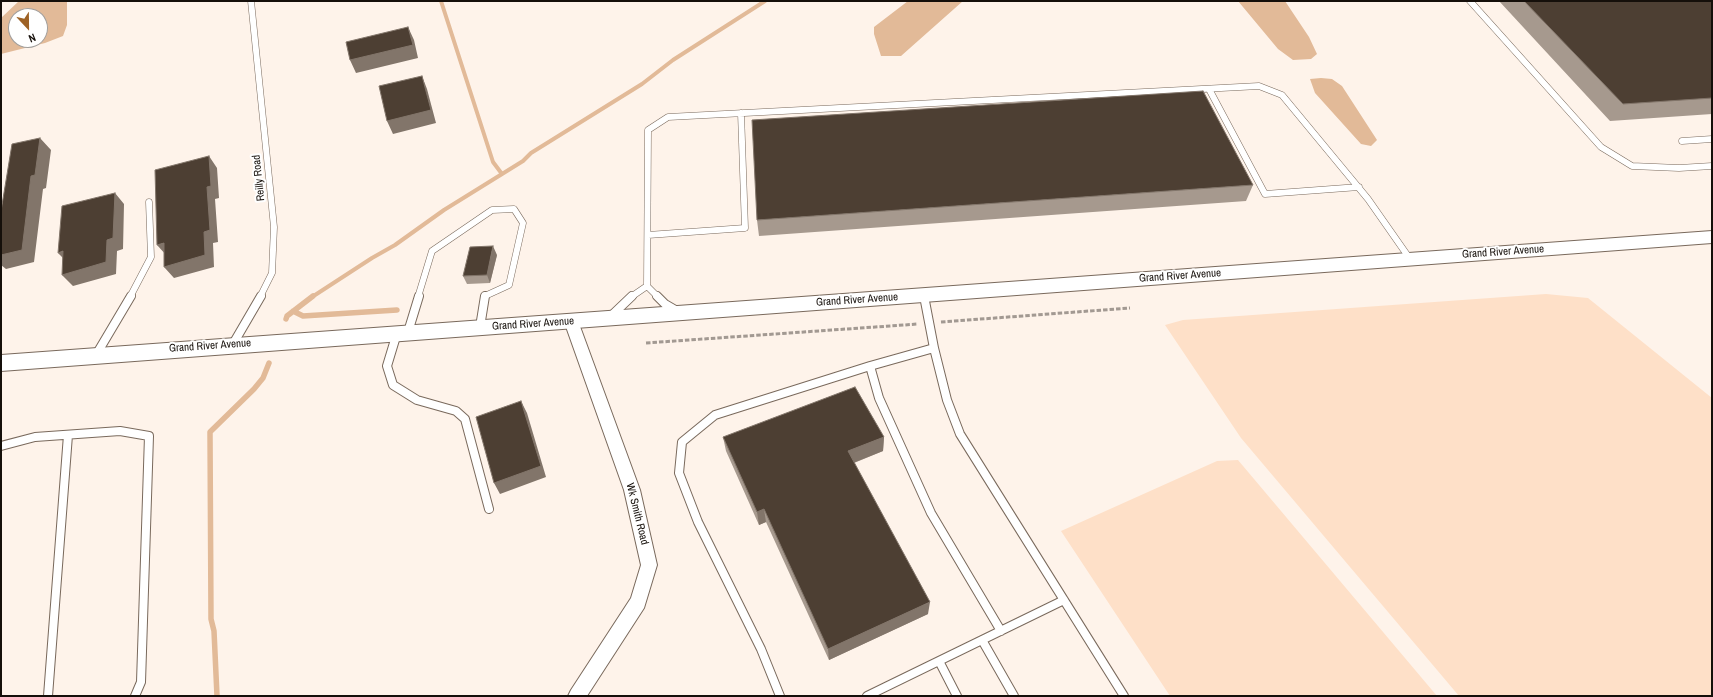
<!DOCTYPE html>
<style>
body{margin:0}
#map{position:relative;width:1713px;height:697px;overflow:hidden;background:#fef3ea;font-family:"Archivo Narrow",sans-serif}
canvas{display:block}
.frame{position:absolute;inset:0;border:2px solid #150f0a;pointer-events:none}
.north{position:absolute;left:8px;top:8px;width:40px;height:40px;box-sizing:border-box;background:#fff;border:1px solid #a19f9d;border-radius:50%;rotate:158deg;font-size:11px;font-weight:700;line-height:16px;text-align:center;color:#150f0a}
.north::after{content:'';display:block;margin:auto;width:14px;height:18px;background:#9e6225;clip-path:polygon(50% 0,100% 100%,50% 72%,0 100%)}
</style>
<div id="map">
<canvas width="1713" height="697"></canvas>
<div class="frame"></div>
<div class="north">N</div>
</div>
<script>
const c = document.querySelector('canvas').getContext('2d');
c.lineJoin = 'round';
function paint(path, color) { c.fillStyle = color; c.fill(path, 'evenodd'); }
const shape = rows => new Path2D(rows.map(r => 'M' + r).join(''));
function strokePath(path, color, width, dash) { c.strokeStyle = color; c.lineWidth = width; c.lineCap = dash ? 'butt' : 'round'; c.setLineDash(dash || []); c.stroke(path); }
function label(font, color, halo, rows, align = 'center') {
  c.font = font + ' "Archivo Narrow",sans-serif'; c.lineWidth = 4; c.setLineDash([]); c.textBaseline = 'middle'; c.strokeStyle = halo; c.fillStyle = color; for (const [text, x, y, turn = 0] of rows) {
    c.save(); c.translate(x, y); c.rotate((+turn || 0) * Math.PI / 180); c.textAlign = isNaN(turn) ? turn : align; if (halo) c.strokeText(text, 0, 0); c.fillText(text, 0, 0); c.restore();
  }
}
const green = shape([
 [1546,294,1588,298,1712,398,1712,696,1459,696,1241,438,1165,325,1183,320],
 [1238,460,1437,696,1170,696,1061,531,1217,461]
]);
const water = shape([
 [19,1,67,1,67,25,63,36,45,43,1,54,1,18],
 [16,16,40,16,40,40,16,40],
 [908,1,963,1,901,56,881,56,874,34,874,27],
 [1238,1,1285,1,1309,37,1317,54,1311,59,1293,60,1278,49],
 [1321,78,1332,79,1342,86,1377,140,1371,146,1361,144,1315,93,1310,79]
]);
const streamFar1 = shape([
 [441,1,493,162,502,174],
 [312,297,372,258,395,245,444,210,523,161,531,153,642,84,673,60,765,1]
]);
const stream = shape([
 [293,311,303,316,397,310],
 [286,319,287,316,313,296],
 [217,696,214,631,211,619,210,432,254,389,263,378,269,363]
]);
const path = shape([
 [941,322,1130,308],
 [646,343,918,324]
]);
const laneFar1 = shape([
 [251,1,274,227,272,273,260,297],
 [1470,1,1601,147,1632,166,1679,168,1712,166],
 [1209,89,1265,194,1359,187],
 [1682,141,1712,139],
 [648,235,745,228,741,113],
 [924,295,924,297],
 [130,297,151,257,149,202],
 [418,297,432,251,492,210,514,209,523,223,509,285,485,296,485,297],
 [631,297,647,286],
 [658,297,647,286,648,130,668,117,1259,86,1282,95,1368,199,1410,259]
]);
const lane = shape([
 [657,296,665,304,677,311],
 [924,296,934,348,947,400,960,434,1124,696],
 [611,316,632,296],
 [480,327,485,296],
 [408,332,419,296],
 [397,333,387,366,393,385,417,400,456,411,465,419,489,509],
 [233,344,261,296],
 [96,355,131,296],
 [870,366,879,398,931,513,1001,631],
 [1,446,35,437,120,431,149,436,141,682,135,696],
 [982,640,1014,696],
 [939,661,957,696],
 [48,696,68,435],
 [780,696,761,649,698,522,679,473,682,442,715,415,870,366,934,348],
 [867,696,1064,600]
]);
const street = shape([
 [571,316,576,317,578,321,640,490,657,565,644,608,587,696,568,696,571,690,631,598,641,565,624,490,564,321,566,317,571,316]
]);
const secondary = shape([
 [1712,231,1712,243,1,371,1,355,1712,231]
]);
const wall = shape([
 [1499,1,1712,1,1712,114,1610,121],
 [1253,185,1246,201,759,236,757,220],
 [497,255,490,283,467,284,463,276],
 [723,437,884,437,883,451,854,463,928,614,829,660,766,522,759,525,726,451]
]);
const shadedWall = shape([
 [408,27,414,40,418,58,356,73,350,60],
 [422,76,427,89,436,123,393,134,387,121],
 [40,138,51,150,46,188,43,189,34,262,6,269,1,265,1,255],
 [209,156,217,168,219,198,215,199,218,242,213,243,214,267,174,278,164,267,204,232],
 [115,193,124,204,123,249,117,251,116,274,73,286,62,275,107,240],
 [164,243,167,256,157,245],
 [493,246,497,255,490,283,487,275],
 [63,251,69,264,58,253],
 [521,401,527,413,546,477,500,494,494,483],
 [884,437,883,451,848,465,848,451],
 [764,509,766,522,759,525,757,512],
 [930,602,928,614,829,660,828,649]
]);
const building = shape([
 [1524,1,1712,1,1712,98,1623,104,1524,1],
 [408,27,413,45,350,60,346,42,408,27],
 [422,76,431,110,387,121,379,86,422,76],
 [1203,91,1253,185,757,220,752,120,1203,91],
 [40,138,35,175,31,176,22,250,1,255,1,211,12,144,40,138],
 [209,156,211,186,207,187,210,230,204,232,205,255,164,267,164,243,157,245,155,170,209,156],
 [115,193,113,238,107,240,106,262,62,275,63,251,58,253,62,206,115,193],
 [493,246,487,275,463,276,470,247,493,246],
 [855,387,884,437,848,451,930,602,828,649,764,509,757,512,723,437,855,387],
 [521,401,541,466,494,483,476,417,521,401]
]);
const streetNames = [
 ["Reilly Road",259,178,-96],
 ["Grand River Avenue",1503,252,-4],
 ["Grand River Avenue",1180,276,-4],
 ["Grand River Avenue",857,300,-4],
 ["Grand River Avenue",533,324,-4],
 ["Grand River Avenue",210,346,-4],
 ["Wk Smith Road",637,514,76]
];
paint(green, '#fee0c8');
paint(water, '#e2ba98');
strokePath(streamFar1, '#e2ba98', 4);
strokePath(stream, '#e2ba98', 5.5);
strokePath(laneFar1, '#79695c', 7);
strokePath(lane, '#79695c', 10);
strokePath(street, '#79695c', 2);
strokePath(secondary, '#79695c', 2);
strokePath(path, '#a29992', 3, [4.5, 2]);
strokePath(laneFar1, '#fff', 6);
strokePath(lane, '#fff', 8);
paint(street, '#fff');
paint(secondary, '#fff');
paint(wall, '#a6998e');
paint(shadedWall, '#82756a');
paint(building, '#4d3f33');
strokePath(building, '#82756a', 1);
label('11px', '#150f0a', '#fff', streetNames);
</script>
